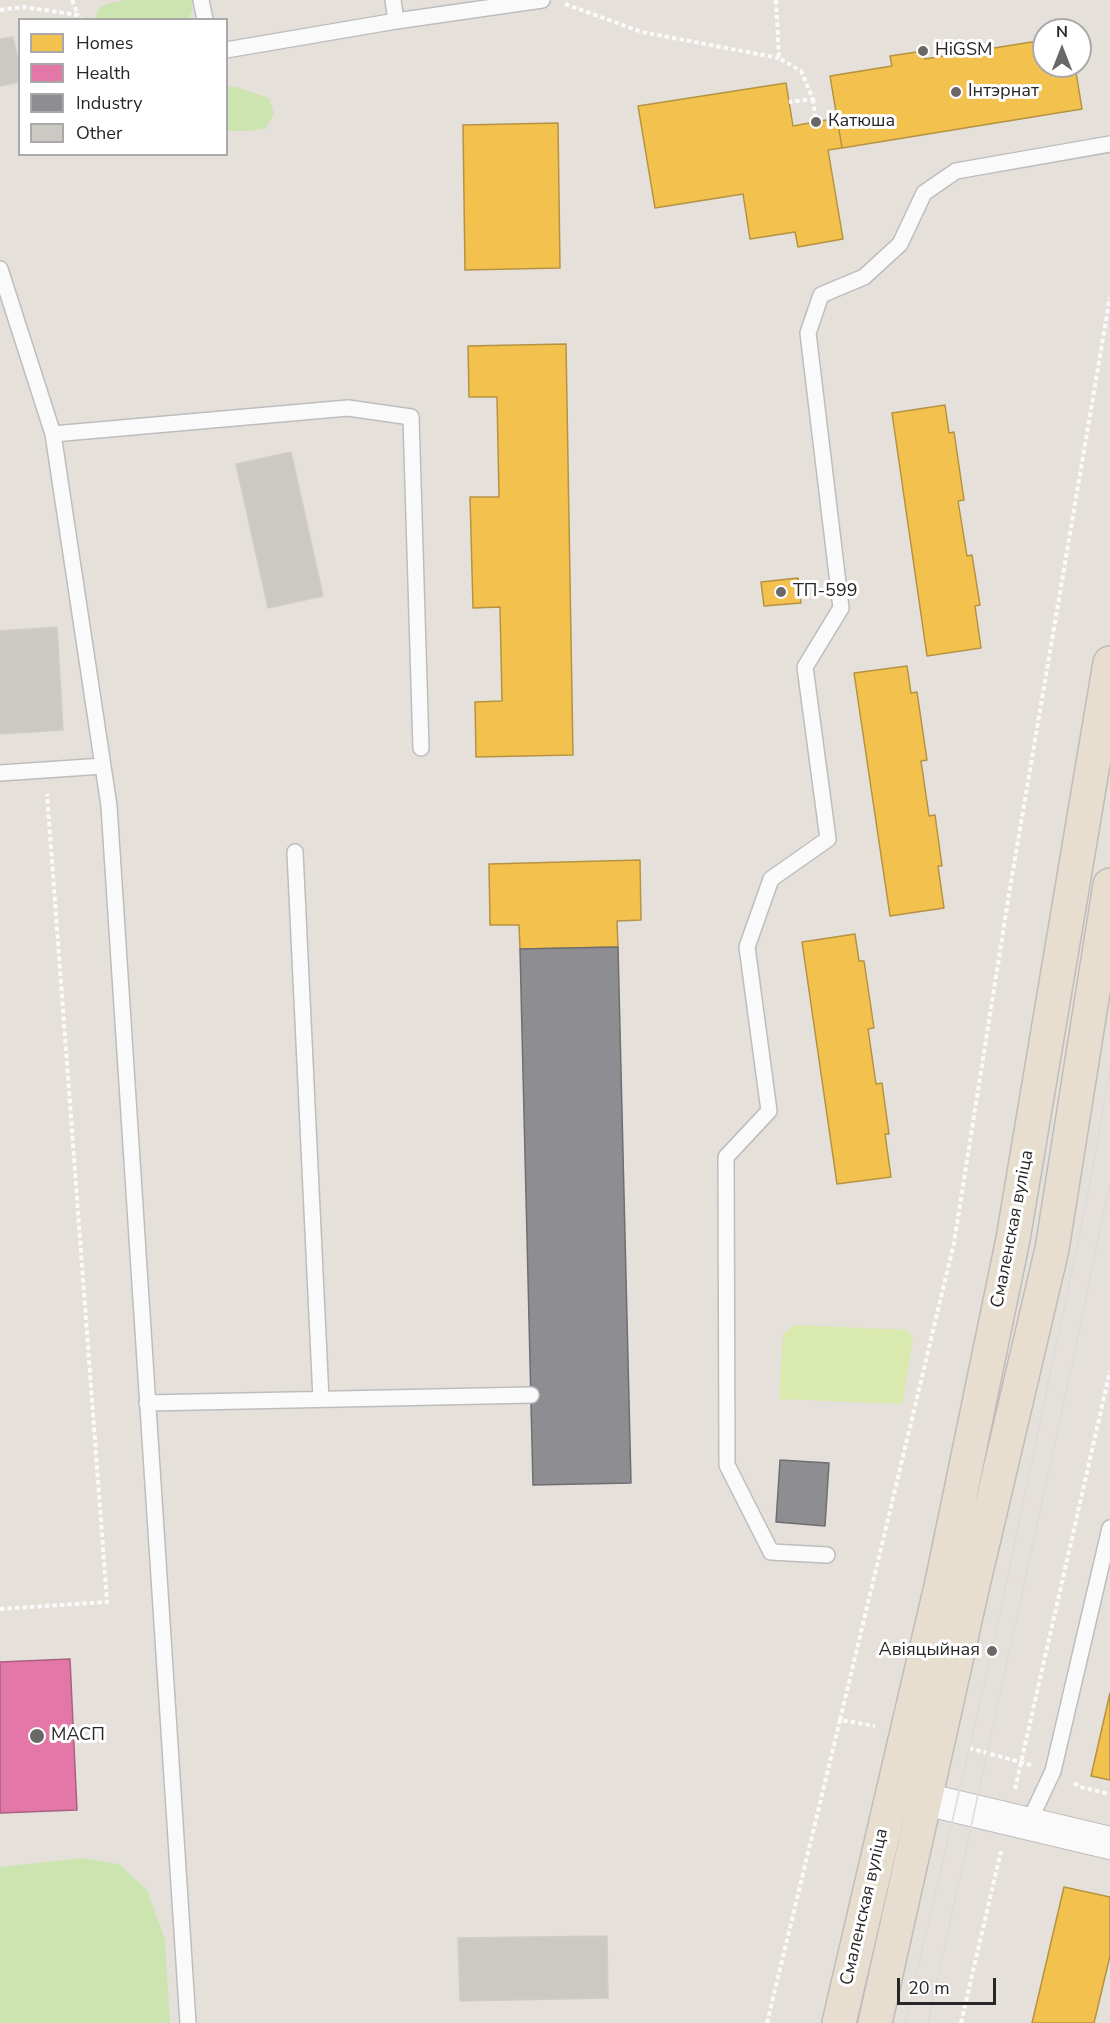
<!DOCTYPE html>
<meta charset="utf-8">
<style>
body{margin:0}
#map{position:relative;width:1110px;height:2023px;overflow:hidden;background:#e6e0db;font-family:"Nunito Sans",sans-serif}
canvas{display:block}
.legend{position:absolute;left:18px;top:18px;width:210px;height:138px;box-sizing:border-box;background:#fff;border:2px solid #a9a9a9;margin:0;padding:8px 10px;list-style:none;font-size:18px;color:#272727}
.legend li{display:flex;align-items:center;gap:12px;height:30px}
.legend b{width:30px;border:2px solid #a9a9a9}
.north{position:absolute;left:1032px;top:18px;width:60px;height:60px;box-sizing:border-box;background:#fff;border:2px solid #a9a9a9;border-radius:50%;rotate:0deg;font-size:16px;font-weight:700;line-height:24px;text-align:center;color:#272727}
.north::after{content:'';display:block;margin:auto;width:21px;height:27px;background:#6a6866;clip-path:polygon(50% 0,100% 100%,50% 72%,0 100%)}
.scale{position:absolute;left:897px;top:1978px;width:99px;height:27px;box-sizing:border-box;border:3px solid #272727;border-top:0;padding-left:8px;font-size:18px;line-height:21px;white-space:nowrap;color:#272727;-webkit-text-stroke:4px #fff;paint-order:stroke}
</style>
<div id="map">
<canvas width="1110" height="2023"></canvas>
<ul class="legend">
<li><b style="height:16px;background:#f2c14e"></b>Homes</li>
<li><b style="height:16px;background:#e377a8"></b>Health</li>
<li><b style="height:16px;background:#8d8d92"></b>Industry</li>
<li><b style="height:16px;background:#ccc9c5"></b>Other</li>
</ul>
<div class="north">N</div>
<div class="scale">20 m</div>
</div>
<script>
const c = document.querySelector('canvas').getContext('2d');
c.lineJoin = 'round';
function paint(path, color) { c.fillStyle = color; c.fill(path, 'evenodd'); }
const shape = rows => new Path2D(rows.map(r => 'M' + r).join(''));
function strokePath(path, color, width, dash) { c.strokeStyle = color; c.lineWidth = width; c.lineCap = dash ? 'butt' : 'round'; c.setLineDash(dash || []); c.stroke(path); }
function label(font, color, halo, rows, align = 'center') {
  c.font = font + ' "Nunito Sans",sans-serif'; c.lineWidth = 6; c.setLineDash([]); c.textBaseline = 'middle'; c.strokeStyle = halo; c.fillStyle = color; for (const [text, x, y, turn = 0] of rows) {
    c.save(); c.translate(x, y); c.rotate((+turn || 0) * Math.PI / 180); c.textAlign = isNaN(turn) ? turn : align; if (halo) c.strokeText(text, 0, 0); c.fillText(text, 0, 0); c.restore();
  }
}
const green = shape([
 [125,0,192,0,192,11,189,19,95,19,98,9,106,4],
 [227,87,236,87,269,98,274,114,266,128,249,131,227,131],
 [83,1858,119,1864,147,1890,165,1940,170,2023,0,2023,0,1867]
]);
const pitch = shape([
 [795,1325,908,1330,913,1339,902,1404,779,1399,783,1334]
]);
const homes = shape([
 [1044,40,1044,66,1075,66,1082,109,842,148,830,76,892,66,890,56,923,51,925,59,1044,40],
 [786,83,793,126,837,118,842,148,828,150,843,239,798,247,795,232,750,239,743,194,655,208,638,106,786,83],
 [558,123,560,268,465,270,463,125,558,123],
 [566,344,573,755,476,757,475,702,502,701,500,607,473,608,470,497,499,497,497,397,469,397,468,346,566,344],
 [945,405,949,433,954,432,964,500,958,501,967,556,972,555,980,605,975,606,981,648,927,656,892,413,945,405],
 [798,578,801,603,764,606,761,582,798,578],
 [907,666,911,693,917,692,927,760,921,761,929,816,935,815,942,866,938,866,944,908,890,916,854,673,907,666],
 [640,860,641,920,617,921,618,947,520,949,519,925,490,925,489,864,640,860],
 [855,934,859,961,864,961,874,1028,868,1029,876,1084,882,1083,889,1134,885,1134,891,1177,837,1184,802,942,855,934],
 [1110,1693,1110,1780,1091,1776,1110,1693],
 [1064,1887,1110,1897,1110,1956,1094,2023,1032,2023,1064,1887]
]);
const health = shape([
 [70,1659,77,1810,0,1813,0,1662,70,1659]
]);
const industry = shape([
 [618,947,631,1483,533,1485,520,949,618,947],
 [780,1460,829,1463,825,1526,776,1522,780,1460]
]);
const building = shape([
 [13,37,20,69,20,82,0,86,0,39,13,37],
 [291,452,323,596,268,608,236,464,291,452],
 [57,627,63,730,0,734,0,631,57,627],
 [607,1936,608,1998,460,2001,458,1938,607,1936]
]);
const path = shape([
 [72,0,78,15],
 [776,0,779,58,801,71,813,99,789,102],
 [565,4,642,32,779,58],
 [0,10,24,7,78,15,82,20],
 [813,99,816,122],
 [0,1609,107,1602,47,794],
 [840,1720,954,1243,1009,894,1110,297],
 [969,1748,1031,1765],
 [1074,1783,1080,1787,1110,1794],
 [1015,1789,1110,1371],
 [767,2023,840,1720,875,1726],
 [961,2023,1001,1851]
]);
const lane = shape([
 [201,0,205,20],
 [393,0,396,21],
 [226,50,396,21,542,0],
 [0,269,53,434,109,806,188,2023],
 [53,434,348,408,411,417,421,748],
 [0,773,103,766],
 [295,852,321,1399],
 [147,1403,531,1395],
 [827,1555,771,1552,727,1465,726,1157,769,1111,747,947,771,879,828,839,805,667,841,608,808,333,821,295,864,277,900,244,924,193,956,171,1110,144],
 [1029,1822,1053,1771,1110,1528]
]);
const street = shape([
 [899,1793,1110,1843]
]);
const primary = shape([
 [839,2023,942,1582,1013,1239,1110,663],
 [875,2023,972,1589,1052,1249,1110,885]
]);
const tram = shape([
 [905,2023,992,1651,1088,1194,1110,1069],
 [928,2023,1072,1365,1110,1182]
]);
const markers = [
 [923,51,6,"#6a6866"],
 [956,92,6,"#6a6866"],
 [816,122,6,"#6a6866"],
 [781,592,6,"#6a6866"],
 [992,1651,6,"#6a6866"],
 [37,1736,8,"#6a6866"]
];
const poiNames = [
 ["HiGSM",935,51],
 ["Інтэрнат",968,92],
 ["Катюша",828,122],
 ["ТП-599",793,592],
 ["Авіяцыйная",980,1651,"right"],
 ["МАСП",51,1736]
];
const streetNames = [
 ["Смаленская вуліца",1013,1229,-79],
 ["Смаленская вуліца",865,1907,-77]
];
paint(green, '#cce4b0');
paint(pitch, '#dae9ad');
paint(homes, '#f2c14e');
strokePath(homes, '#b59342', 1.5);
paint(health, '#e377a8');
strokePath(health, '#ab5f81', 1.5);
paint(industry, '#8d8d92');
strokePath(industry, '#6e6e72', 1.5);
paint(building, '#ccc9c5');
strokePath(building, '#d1ccc7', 1.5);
strokePath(lane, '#bebdbe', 18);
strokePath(street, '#bebdbe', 34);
strokePath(primary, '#bfbcbb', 36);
strokePath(path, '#fbfafa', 4, [4.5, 3]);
strokePath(lane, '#fbfafa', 15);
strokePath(street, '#fbfafa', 32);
strokePath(primary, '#e7ded0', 33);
strokePath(tram, '#dcdcdd', 1.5);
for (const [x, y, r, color] of markers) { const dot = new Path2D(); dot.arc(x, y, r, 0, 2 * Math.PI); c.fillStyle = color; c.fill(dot); strokePath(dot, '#fff', 2); }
label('18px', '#272727', '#fff', poiNames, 'left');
label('18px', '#272727', '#fff', streetNames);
</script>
